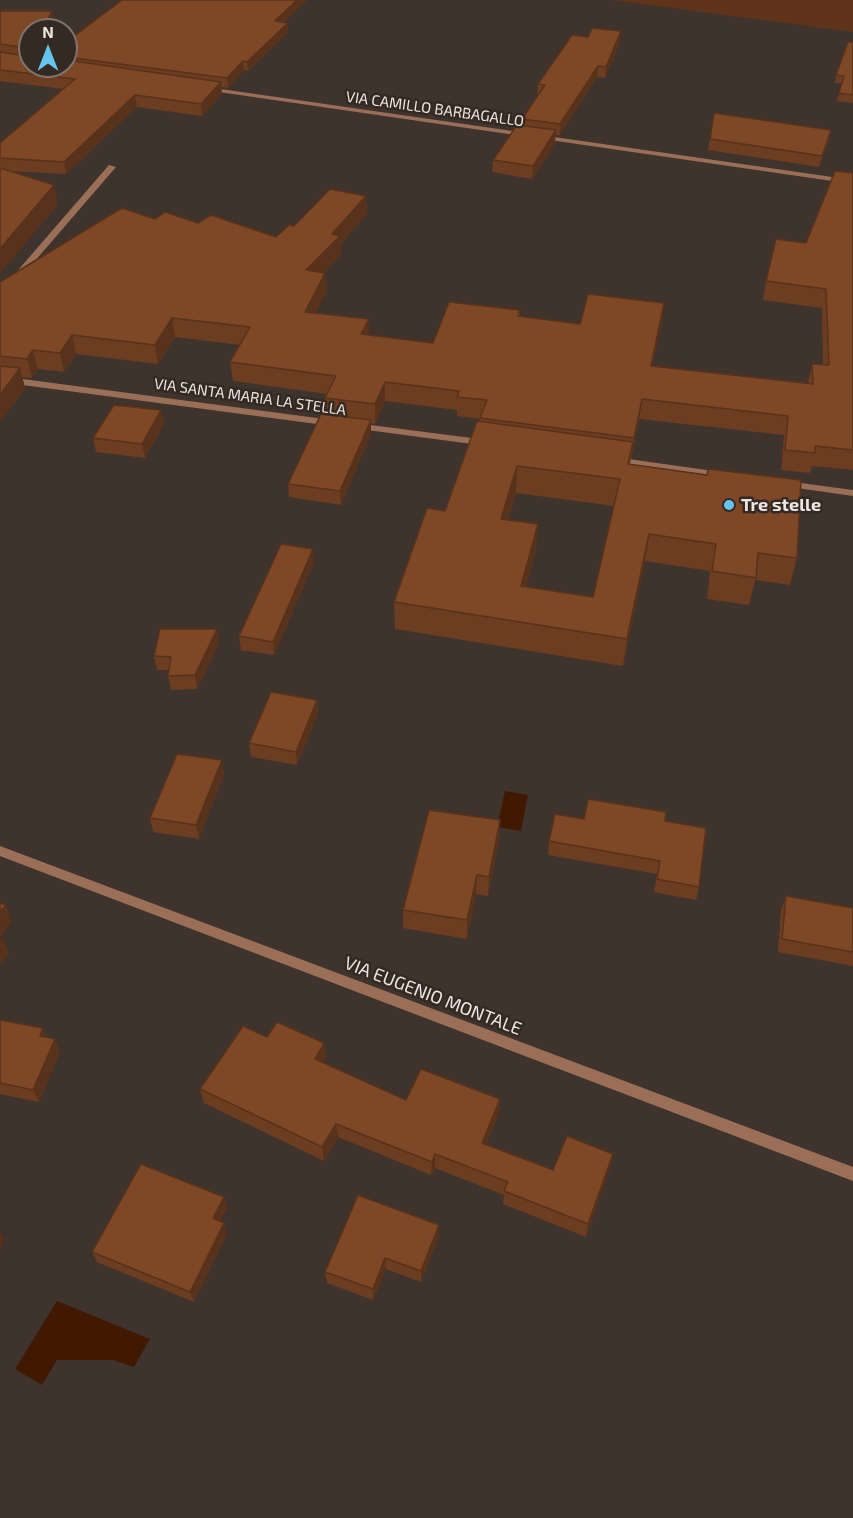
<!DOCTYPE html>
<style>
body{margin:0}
#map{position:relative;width:853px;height:1518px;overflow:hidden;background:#3f332d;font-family:"Exo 2",sans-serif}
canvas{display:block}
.north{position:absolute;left:18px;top:18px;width:60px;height:60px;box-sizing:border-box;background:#352923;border:2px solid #7f746f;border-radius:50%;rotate:0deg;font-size:16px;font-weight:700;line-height:24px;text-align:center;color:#ede5e1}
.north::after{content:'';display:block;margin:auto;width:21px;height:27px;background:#65c5ee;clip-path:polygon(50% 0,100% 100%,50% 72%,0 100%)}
</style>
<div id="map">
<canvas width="853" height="1518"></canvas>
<div class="north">N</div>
</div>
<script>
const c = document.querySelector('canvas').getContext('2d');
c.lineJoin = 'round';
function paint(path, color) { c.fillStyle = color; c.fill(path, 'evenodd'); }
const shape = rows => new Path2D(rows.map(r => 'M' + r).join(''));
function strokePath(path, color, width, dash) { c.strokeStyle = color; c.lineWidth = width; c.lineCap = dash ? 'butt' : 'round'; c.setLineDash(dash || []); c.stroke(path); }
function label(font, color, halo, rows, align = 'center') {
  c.font = font + ' "Exo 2",sans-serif'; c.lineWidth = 5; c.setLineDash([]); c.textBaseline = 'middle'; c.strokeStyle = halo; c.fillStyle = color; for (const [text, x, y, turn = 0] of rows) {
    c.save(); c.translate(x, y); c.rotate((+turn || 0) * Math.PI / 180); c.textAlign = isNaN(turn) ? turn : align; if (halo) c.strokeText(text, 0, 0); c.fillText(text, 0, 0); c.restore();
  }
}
const green = shape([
 [612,0,853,0,853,32]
]);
const water = shape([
 [505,791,528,795,521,831,497,827],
 [57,1301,150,1339,134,1367,113,1360,57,1360,42,1385,15,1369]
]);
const minor = shape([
 [207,87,853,180,853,184,205,90,205,88,207,87],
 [109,165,116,167,3,298,0,299,0,291,109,165]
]);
const tertiary = shape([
 [0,376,332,420,337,423,332,426,0,382,0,376],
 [355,423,487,440,492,443,487,446,352,428,350,426,355,423],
 [614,457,721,472,726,475,721,478,611,462,609,460,614,457],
 [786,481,853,490,853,496,783,486,781,484,786,481],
 [0,846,853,1167,853,1181,0,856,0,846]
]);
const wall = shape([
 [122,0,307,0,284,22,288,23,288,32,248,71,244,70,228,88,221,87,222,94,202,116,137,107,66,174,11,171,54,185,58,204,0,273,0,143,63,89,0,81,0,11,54,22,30,66,66,66,66,42],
 [620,42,605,78,597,77,560,135,555,135,555,143,532,179,492,172,493,160,522,126,522,119,538,95,537,95,538,84],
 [853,42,853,103,837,101,842,83,835,83,836,75],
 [714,113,831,130,829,140,819,167,708,150],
 [853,173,853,470,812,466,810,473,781,470,784,435,639,419,630,464,797,558,790,585,755,580,749,605,707,599,710,571,645,561,623,666,395,629,394,602,445,511,480,422,480,419,457,416,457,410,385,401,375,424,371,423,371,434,341,505,289,497,288,484,326,414,325,398,327,394,233,381,230,362,240,345,175,337,158,364,76,354,64,372,38,369,32,378,22,377,25,388,0,422,0,282,155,219,198,223,276,237,294,226,366,196,367,214,341,244,341,255,324,272,325,273,327,291,315,313,369,335,433,343,520,310,520,317,580,324,662,322,652,366,808,383,812,364,823,365,822,308,763,300,766,281,806,243],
 [516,493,614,506,593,597,526,587,536,551,508,520],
 [161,410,164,424,145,458,96,452,93,438],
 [314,562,274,655,241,650,239,636],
 [217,629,219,643,197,689,171,690,168,676,169,670,157,670,154,656],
 [317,700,318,713,297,765,251,757,249,743],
 [224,774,199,839,153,832,150,818],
 [584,819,665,821,699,887,696,900,654,892,657,874,548,855,549,841],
 [500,820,499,839,488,896,476,894,467,939,403,928,403,910],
 [786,896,853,908,853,966,778,952,781,910],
 [0,1020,47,1037,60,1052,39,1102,0,1094],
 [267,1037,324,1043,326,1058,323,1062,406,1100,500,1099,499,1113,486,1144,553,1170,613,1154,610,1167,586,1237,503,1204,504,1195,435,1168,431,1175,338,1137,324,1161,204,1103,200,1089],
 [224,1197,227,1208,220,1221,224,1223,227,1234,194,1302,97,1262,92,1252],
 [439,1225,439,1236,421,1282,386,1269,373,1300,327,1283,325,1272]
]);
const shadedWall = shape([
 [297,0,307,0,276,30,275,21],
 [52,11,54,22,51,30,43,30],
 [288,23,288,32,248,71,247,62],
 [621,31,620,42,605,78,606,67],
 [243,61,244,70,228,88,227,78],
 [598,66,597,77,560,135,560,124],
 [221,82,222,94,202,116,201,104],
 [135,95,137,107,66,174,64,162],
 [556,130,555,143,532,179,533,166],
 [831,130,829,140,819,167,822,156],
 [54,185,58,204,0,273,0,249],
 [366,196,367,214,341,244,341,255,307,289,306,270,332,234],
 [325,273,327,291,306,331,305,312],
 [664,303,662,322,648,385,651,366],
 [172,318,175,337,158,364,155,345],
 [369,319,369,338,361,334],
 [72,335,76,354,64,372,60,353],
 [33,350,38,369,32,378,27,359],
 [20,368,25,388,0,422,0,395],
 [385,382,385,401,375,424,375,404],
 [642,399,639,419,631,458,634,438],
 [161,410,164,424,145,458,142,444],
 [371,420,371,434,341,505,340,491],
 [517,466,516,493,500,546,501,519],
 [538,524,536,551,519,613,521,586],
 [649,534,645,561,623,666,627,639],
 [313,549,314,562,274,655,273,642],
 [217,629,219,643,197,689,195,675],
 [317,700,318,713,297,765,296,752],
 [222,760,224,774,199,839,196,825],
 [500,820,499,839,488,896,489,877],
 [477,875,476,894,467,939,467,920],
 [6,905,12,921,0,938,0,912],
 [2,937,9,953,0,965,0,940],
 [43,1028,48,1041,40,1036],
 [55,1039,60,1052,39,1102,33,1090],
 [324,1043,326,1058,316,1073,315,1059],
 [500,1099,499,1113,481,1156,482,1143],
 [336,1124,338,1137,324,1161,322,1147],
 [435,1154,435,1168,431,1175,432,1162],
 [613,1154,610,1167,586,1237,588,1224],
 [224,1197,227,1208,216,1229,213,1218],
 [224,1223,227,1234,194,1302,190,1292],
 [439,1225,439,1236,421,1282,421,1271],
 [0,1231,4,1238,0,1251],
 [385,1258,386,1269,373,1300,373,1289]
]);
const building = shape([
 [122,0,297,0,275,21,288,23,247,62,243,61,227,78,66,57,66,42,122,0],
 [0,11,52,11,43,30,30,30,30,61,26,69,31,66,66,66,66,60,221,82,201,104,135,95,64,162,0,158,0,143,75,79,0,70,0,52,27,56,29,48,0,44,0,11],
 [592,28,621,31,606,67,598,66,560,124,522,119,545,85,538,84,572,35,588,37,592,28],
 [848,42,853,42,853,95,839,93,844,76,836,75,848,42],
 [714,113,831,130,822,156,710,139,714,113],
 [517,125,556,130,533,166,493,160,517,125],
 [0,168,54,185,0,249,0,168],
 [835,171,853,173,853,450,815,446,815,453,785,450,788,416,642,399,634,438,480,418,487,400,457,397,459,391,385,382,375,404,325,398,336,376,230,362,250,327,172,318,155,345,72,335,60,353,33,350,27,359,0,356,0,282,122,208,155,219,165,212,198,223,211,215,276,237,289,225,294,226,330,189,366,196,332,234,340,236,306,270,325,273,305,312,369,319,361,334,433,343,449,302,520,310,518,316,580,324,588,294,664,303,651,366,813,384,812,364,829,365,826,289,766,281,776,239,806,243,835,171],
 [0,366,20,368,0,395,0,366],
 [114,405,161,410,142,444,93,438,114,405],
 [321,414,371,420,340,491,288,484,321,414],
 [477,421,633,442,628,464,707,475,708,469,801,480,797,558,758,553,756,578,712,571,716,544,649,534,627,639,394,602,427,508,445,511,477,421],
 [517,466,620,479,593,597,521,586,538,524,501,519,517,466],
 [281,544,313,549,273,642,239,636,281,544],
 [160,629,217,629,195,675,168,676,171,657,154,656,160,629],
 [271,692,317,700,296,752,249,743,271,692],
 [177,754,222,760,196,825,150,818,177,754],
 [588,799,666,812,665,821,706,828,699,887,657,879,660,861,549,841,555,814,584,819,588,799],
 [429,810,500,820,489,877,477,875,467,920,403,910,429,810],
 [786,896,853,908,853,952,782,939,786,896],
 [0,903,6,905,0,912,0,903],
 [0,1020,43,1028,40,1036,55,1039,33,1090,0,1083,0,1020],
 [277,1022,324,1043,315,1059,406,1100,421,1069,500,1099,482,1143,553,1170,567,1136,613,1154,588,1224,504,1191,508,1182,435,1154,432,1162,336,1124,322,1147,200,1089,243,1026,267,1037,277,1022],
 [141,1164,224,1197,213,1218,224,1223,190,1292,92,1252,141,1164],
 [358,1195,439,1225,421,1271,385,1258,373,1289,325,1272,358,1195]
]);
const markers = [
 [729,505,6,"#65c5ee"]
];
const farStreetnames = [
 ["VIA CAMILLO BARBAGALLO",435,109,8],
 ["VIA SANTA MARIA LA STELLA",250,397,8]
];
const poiNames = [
 ["Tre stelle",741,505]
];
const streetNames = [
 ["VIA EUGENIO MONTALE",433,996,21]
];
paint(green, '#60341b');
paint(water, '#411901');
paint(minor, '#9b6f57');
paint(tertiary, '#9b6f57');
paint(wall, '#6c3d21');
paint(shadedWall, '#58321b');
paint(building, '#7e4726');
strokePath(building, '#58321b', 1.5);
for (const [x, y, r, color] of markers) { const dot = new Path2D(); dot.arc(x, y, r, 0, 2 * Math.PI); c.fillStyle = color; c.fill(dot); strokePath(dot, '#352923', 2); }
label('15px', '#ede5e1', '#352923', farStreetnames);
label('bold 18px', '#ede5e1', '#352923', poiNames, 'left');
label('18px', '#ede5e1', '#352923', streetNames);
</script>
